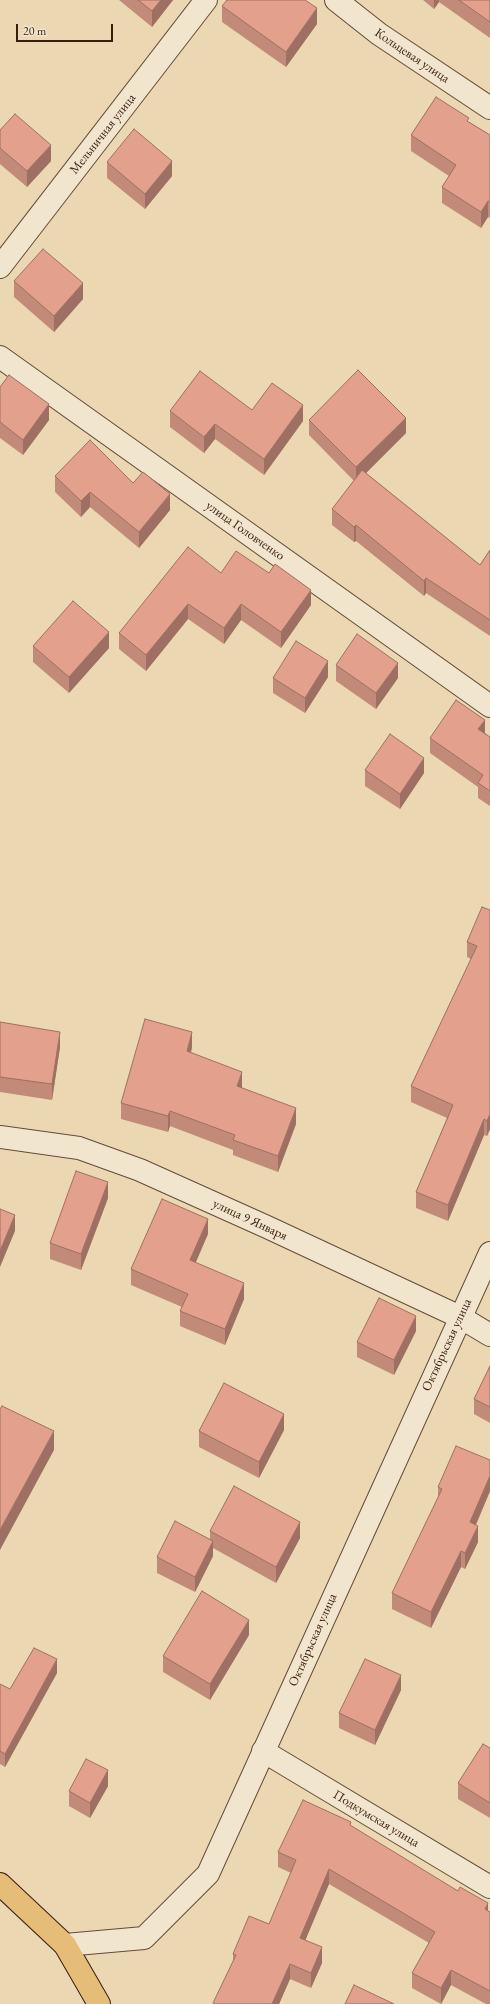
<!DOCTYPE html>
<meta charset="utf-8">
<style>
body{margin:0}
#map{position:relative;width:490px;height:2004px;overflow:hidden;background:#ebd7b2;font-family:"EB Garamond",serif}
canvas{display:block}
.scale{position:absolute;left:16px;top:24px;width:97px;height:18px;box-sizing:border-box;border:2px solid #361c11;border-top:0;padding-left:5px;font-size:12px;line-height:14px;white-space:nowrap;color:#361c11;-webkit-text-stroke:3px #f2e5cd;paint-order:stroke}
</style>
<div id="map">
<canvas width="490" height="2004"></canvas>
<div class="scale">20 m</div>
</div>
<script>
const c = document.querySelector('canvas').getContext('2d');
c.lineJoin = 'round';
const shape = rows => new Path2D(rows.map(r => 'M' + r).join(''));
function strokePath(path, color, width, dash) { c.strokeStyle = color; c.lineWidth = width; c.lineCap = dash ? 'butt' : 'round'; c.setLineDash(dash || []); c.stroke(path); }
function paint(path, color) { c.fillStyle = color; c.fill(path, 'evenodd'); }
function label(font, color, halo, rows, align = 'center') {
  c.font = font + ' "EB Garamond",serif'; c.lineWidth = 3.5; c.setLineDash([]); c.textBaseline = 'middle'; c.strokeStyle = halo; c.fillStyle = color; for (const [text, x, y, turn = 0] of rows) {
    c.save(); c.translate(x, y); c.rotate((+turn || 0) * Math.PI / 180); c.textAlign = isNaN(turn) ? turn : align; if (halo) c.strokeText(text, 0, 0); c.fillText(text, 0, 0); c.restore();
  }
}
const minor = shape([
 [336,0,379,34,490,108],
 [0,267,206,0],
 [0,357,490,706],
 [0,1137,79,1148,140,1170,267,1227,460,1317,490,1335],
 [263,1751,490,1887],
 [65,1945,144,1938,208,1874,490,1253]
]);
const major = shape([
 [0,1884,65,1945,99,2004]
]);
const wall = shape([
 [119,0,173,0,152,27],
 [423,0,490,0,490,38,439,2,434,9],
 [222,6,317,24,286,67,222,22],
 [469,122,490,135,490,218,488,217,481,228,442,203,442,187,449,176,411,151,411,135],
 [0,130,51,161,27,187,0,164],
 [107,162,172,176,145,209,107,178],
 [14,281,83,299,54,332,14,297],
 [0,387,49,420,23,455,0,438],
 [252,410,303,421,264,475,215,439,204,453,170,427,170,411],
 [309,420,406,433,366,473,480,565,490,550,490,636,426,593,424,596,356,541,354,542,332,525,332,509,354,481,309,435],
 [55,476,133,483,170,510,139,548,90,507,81,517,55,492],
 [221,573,311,605,281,648,241,620,224,644,188,619,146,671,119,649,119,633],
 [33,646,109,648,69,693,33,662],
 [336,665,398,678,376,709,336,681],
 [328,677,305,713,273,693,273,678],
 [485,733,490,737,490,806,478,798,478,787,430,753,430,738],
 [365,770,424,773,400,809,365,786],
 [490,910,490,1129,487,1136,484,1135,448,1221,416,1208,416,1192,447,1118,411,1102,411,1086,471,959,467,957,467,942],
 [0,1022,60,1047,52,1100,0,1092],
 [192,1047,191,1053,242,1088,296,1124,278,1172,233,1155,233,1150,170,1126,168,1132,121,1119,121,1103],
 [108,1198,81,1270,50,1259,50,1243],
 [208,1234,195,1262,244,1299,225,1345,180,1326,180,1311,182,1307,131,1285,131,1269],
 [416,1331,394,1375,357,1357,357,1342],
 [490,1366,490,1423,474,1414,474,1399],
 [284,1430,259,1478,199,1447,199,1431],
 [490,1460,490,1491,476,1525,478,1542,465,1569,461,1567,431,1628,392,1609,392,1593,438,1498,438,1487],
 [210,1531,300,1538,276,1583,213,1548,213,1556,195,1592,157,1573,157,1557,210,1539],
 [249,1635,210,1700,163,1672,163,1656],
 [57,1673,5,1767,0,1764,0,1684,10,1689],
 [401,1690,375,1745,339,1728,339,1713],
 [490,1748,490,1818,458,1799,458,1783],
 [108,1786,90,1818,69,1806,69,1791],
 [351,1826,490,1912,490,2004,486,2004,451,1985,441,2004,412,1988,412,1973,429,1943,329,1884,305,1940,322,1963,311,1988,290,1979,279,2004,213,2004,233,1962,233,1954,269,1924,291,1873,278,1867,278,1852]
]);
const shadedWall = shape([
 [161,0,173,0,152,27,152,11],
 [434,0,439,0,439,2,434,9],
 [317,8,317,24,286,67,286,52],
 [51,145,51,161,27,187,27,171],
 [172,161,172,176,145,209,145,194],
 [488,201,488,217,481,228,481,212],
 [83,283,83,299,54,332,54,316],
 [49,404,49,420,23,455,23,440],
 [303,405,303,421,264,475,264,459],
 [406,418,406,433,356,483,356,467],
 [215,424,215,439,204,453,204,437],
 [90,492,90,507,81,517,81,501],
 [170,494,170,510,139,548,139,532],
 [356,525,356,541,354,542,354,527],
 [426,578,426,593,424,596,424,581],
 [311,590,311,605,281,648,281,632],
 [188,604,188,619,146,671,146,655],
 [241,604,241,620,224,644,224,628],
 [109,632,109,648,69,693,69,677],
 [328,661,328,677,305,713,305,698],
 [398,663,398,678,376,709,376,693],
 [485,720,485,736,478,729],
 [424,758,424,773,400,809,400,794],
 [60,1032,60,1047,52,1100,52,1084],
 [192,1032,192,1047,187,1067,187,1051],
 [242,1072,242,1088,237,1102,237,1086],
 [296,1108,296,1124,278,1172,278,1156],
 [170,1111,170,1126,168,1132,168,1116],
 [490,1114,490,1129,487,1136,487,1121],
 [484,1119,484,1135,448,1221,448,1205],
 [108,1182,108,1198,81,1270,81,1254],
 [15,1215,15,1231,0,1267,0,1251],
 [208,1219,208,1234,190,1276,190,1260],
 [244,1283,244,1299,225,1345,225,1329],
 [416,1316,416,1331,394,1375,394,1360],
 [284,1414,284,1430,259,1478,259,1462],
 [54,1431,54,1450,0,1550,0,1530],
 [490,1476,490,1491,470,1538,470,1522],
 [300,1522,300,1538,276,1583,276,1567],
 [478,1526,478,1542,465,1569,465,1553],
 [213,1541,213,1556,195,1592,195,1577],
 [461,1551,461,1567,431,1628,431,1612],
 [249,1620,249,1635,210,1700,210,1684],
 [57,1659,57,1673,5,1767,5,1754],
 [401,1675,401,1690,375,1745,375,1730],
 [108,1770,108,1786,90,1818,90,1803],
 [329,1869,329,1884,300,1953,300,1938],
 [488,1903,488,1918,485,1909],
 [322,1947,322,1963,311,1988,311,1973],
 [290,1964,290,1979,279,2004,272,2004],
 [451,1970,451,1985,441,2004,441,1988]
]);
const building = shape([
 [138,0,161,0,152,11,138,0],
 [227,0,305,0,317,8,286,52,222,6,227,0],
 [459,0,490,0,490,22,459,0],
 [436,97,469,118,467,121,490,135,490,202,488,201,481,212,442,187,456,165,411,135,436,97],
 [15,114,51,145,27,171,0,148,0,130,15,114],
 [134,129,172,161,145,194,107,162,134,129],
 [43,249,83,283,54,316,14,281,43,249],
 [358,370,406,418,356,467,309,420,358,370],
 [200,371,252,410,272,383,303,405,264,459,215,424,204,437,170,411,200,371],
 [9,375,49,404,23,440,0,422,0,387,9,375],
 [90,440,133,483,143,472,170,494,139,532,90,492,81,501,55,476,90,440],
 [362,470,480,565,490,550,490,620,426,578,424,581,356,525,354,527,332,509,362,470],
 [188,547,221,573,236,551,269,573,275,564,311,590,281,632,241,604,224,628,188,604,146,655,119,633,188,547],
 [73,601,109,632,69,677,33,646,73,601],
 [357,634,398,663,376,693,336,665,357,634],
 [296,641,328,661,305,698,273,678,296,641],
 [456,700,485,720,478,729,490,737,490,791,478,783,483,775,430,738,456,700],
 [390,734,424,758,400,794,365,770,390,734],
 [482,907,490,910,490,1114,487,1121,484,1119,448,1205,416,1192,453,1105,411,1086,477,946,467,942,482,907],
 [145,1019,192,1032,187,1051,242,1072,237,1086,296,1108,278,1156,233,1140,235,1135,170,1111,168,1116,121,1103,145,1019],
 [0,1022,60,1032,52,1084,0,1077,0,1022],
 [76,1171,108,1182,81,1254,50,1243,76,1171],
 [162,1199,208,1219,190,1260,244,1283,225,1329,180,1311,188,1294,131,1269,162,1199],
 [0,1209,15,1215,0,1251,0,1209],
 [379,1298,416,1316,394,1360,357,1342,379,1298],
 [490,1366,490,1407,474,1399,490,1366],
 [224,1383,284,1414,259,1462,199,1431,224,1383],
 [2,1406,54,1431,0,1530,0,1409,2,1406],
 [456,1446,490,1460,490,1476,470,1522,478,1526,465,1553,461,1551,431,1612,392,1593,442,1489,438,1487,456,1446],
 [234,1486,300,1522,276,1567,210,1531,234,1486],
 [175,1521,213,1541,195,1577,157,1557,175,1521],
 [202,1591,249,1620,210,1684,163,1656,202,1591],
 [34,1648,57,1659,5,1754,0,1751,0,1684,10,1689,34,1648],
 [365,1659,401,1675,375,1730,339,1713,365,1659],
 [483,1744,490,1748,490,1803,458,1783,483,1744],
 [86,1759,108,1770,90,1803,69,1791,86,1759],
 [303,1800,351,1822,350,1825,458,1891,460,1887,488,1903,485,1909,490,1912,490,1991,451,1970,441,1988,412,1973,435,1932,329,1869,300,1938,322,1947,311,1973,290,1964,272,2004,215,2004,213,2003,236,1955,233,1954,249,1916,269,1924,296,1860,278,1852,303,1800],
 [354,1985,394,2004,345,2004,354,1985]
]);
const streetNames = [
 ["Кольцевая улица",412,56,34],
 ["Мельничная улица",103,134,-52],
 ["улица Головченко",245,531,35],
 ["улица 9 Января",250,1220,25],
 ["Октябрьская улица",447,1345,-65],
 ["Октябрьская улица",313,1640,-66],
 ["Подкумская улица",376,1819,31]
];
strokePath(minor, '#634b39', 24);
strokePath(major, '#361c11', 24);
strokePath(minor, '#f2e5cd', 22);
strokePath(major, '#e6bc79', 22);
paint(wall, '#c28a79');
paint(shadedWall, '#9e7063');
paint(building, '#e2a08d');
strokePath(building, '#9e7063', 1);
label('13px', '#361c11', '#f2e5cd', streetNames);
</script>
